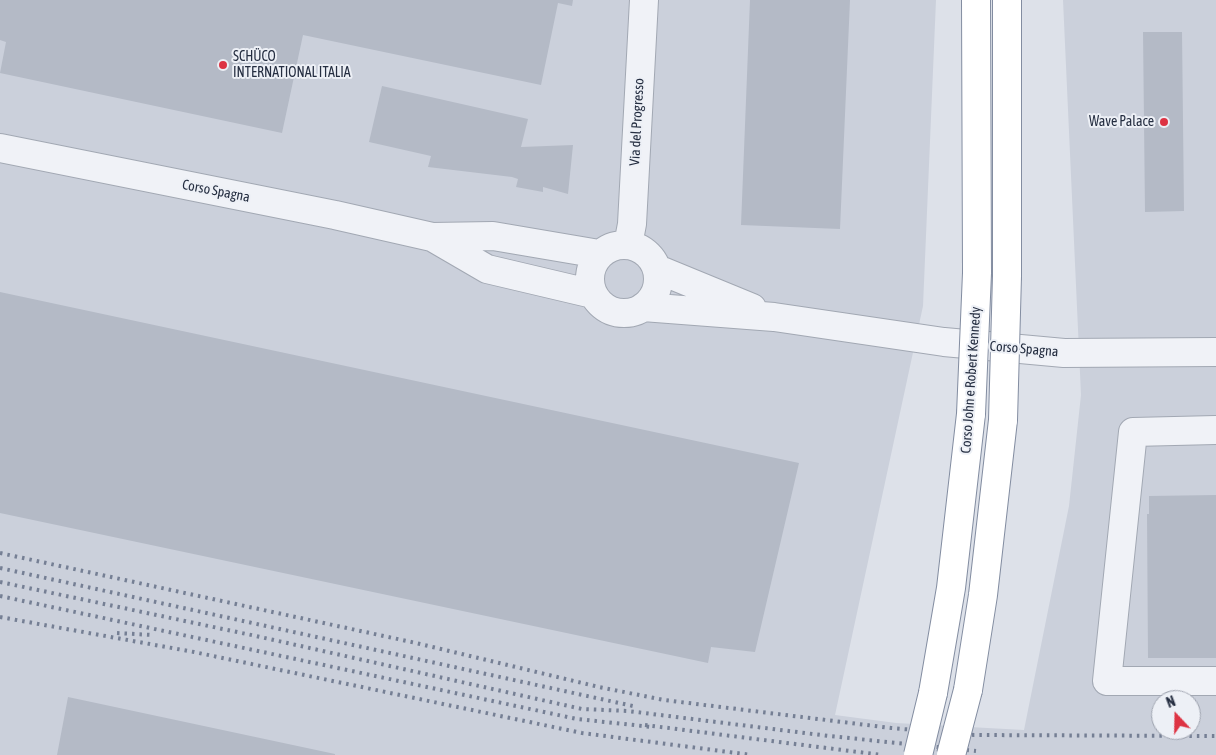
<!DOCTYPE html>
<meta charset="utf-8">
<style>
body{margin:0}
#map{position:relative;width:1216px;height:755px;overflow:hidden;background:#dde1e9;font-family:"Asap Condensed",sans-serif}
canvas{display:block}
.north{position:absolute;left:1151px;top:690px;width:50px;height:50px;box-sizing:border-box;background:#edf0f6;border:1px solid #9da2ae;border-radius:50%;rotate:339deg;font-size:14px;font-weight:700;line-height:20px;text-align:center;color:#252e41}
.north::after{content:'';display:block;margin:auto;width:18px;height:22px;background:#dd3343;clip-path:polygon(50% 0,100% 100%,50% 72%,0 100%)}
</style>
<div id="map">
<canvas width="1216" height="755"></canvas>
<div class="north">N</div>
</div>
<script>
const c = document.querySelector('canvas').getContext('2d');
c.lineJoin = 'round';
function paint(path, color) { c.fillStyle = color; c.fill(path, 'evenodd'); }
const shape = rows => new Path2D(rows.map(r => 'M' + r).join(''));
function strokePath(path, color, width, dash) { c.strokeStyle = color; c.lineWidth = width; c.lineCap = dash ? 'butt' : 'round'; c.setLineDash(dash || []); c.stroke(path); }
function label(font, color, halo, rows, align = 'center') {
  c.font = font + ' "Asap Condensed",sans-serif'; c.lineWidth = 4; c.setLineDash([]); c.textBaseline = 'middle'; c.strokeStyle = halo; c.fillStyle = color; for (const [text, x, y, turn = 0] of rows) {
    c.save(); c.translate(x, y); c.rotate((+turn || 0) * Math.PI / 180); c.textAlign = isNaN(turn) ? turn : align; if (halo) c.strokeText(text, 0, 0); c.fillText(text, 0, 0); c.restore();
  }
}
const built = shape([
 [0,0,936,0,923,306,835,715,896,723,1024,730,1069,506,1081,395,1063,0,1216,0,1216,755,0,755],
 [1161,700,1191,700,1191,730,1161,730]
]);
const building = shape([
 [0,0,573,0,572,6,558,3,541,85,303,35,282,133,0,73,6,42,0,40],
 [750,0,850,0,840,229,741,225],
 [1143,32,1182,32,1184,211,1145,212],
 [382,86,528,119,521,147,573,145,568,194,543,187,543,192,516,187,518,179,512,177,428,167,431,156,369,142],
 [0,292,799,463,755,652,711,647,708,663,0,513],
 [1216,495,1216,658,1148,658,1147,514,1149,514,1149,496],
 [68,697,335,754,335,755,57,755]
]);
const minor = shape([
 [0,148,335,215,432,237,493,236,599,254],
 [432,237,487,269,593,294],
 '590 279a34 34 0 1 1 68 0a34 34 0 1 1-68 0Z',
 [628,245,632,224,644,0],
 [657,269,752,308],
 [643,307,774,317,944,342,1064,353,1216,352],
 [1216,430,1133,432,1107,681,1216,681]
]);
const highway = shape([
 [976,0,977,273],
 [1007,276,1007,0],
 [968,690,983,595,1003,420],
 [933,693,951,588,971,414]
]);
const rail = shape([
 [0,553,416,643,599,687,664,700,891,728,974,735,1216,736],
 [0,568,633,706],
 [0,582,256,636,582,709,628,711,829,736,976,751],
 [0,596,577,719,652,727],
 [0,617,194,652,582,733,752,755],
 [117,633,152,635],
 [645,725,882,755]
]);
const highwayBridge = shape([
 [971,414,977,273],
 [1003,420,1007,276],
 [918,755,933,693],
 [951,755,968,690]
]);
const markers = [
 [223,65,5,"#dd3343"],
 [1164,122,5,"#dd3343"]
];
const poiNames = [
 ["SCHÜCO",233,57],
 ["INTERNATIONAL ITALIA",233,73],
 ["Wave Palace",1154,122,"right"]
];
const streetNames = [
 ["Via del Progresso",637,122,-87],
 ["Corso Spagna",216,191,11],
 ["Corso Spagna",1024,349,5],
 ["Corso John e Robert Kennedy",971,380,-86]
];
paint(built, '#cbd0db');
paint(building, '#b4bac6');
strokePath(minor, '#a2a8b3', 30);
strokePath(highway, '#838da1', 30);
strokePath(minor, '#f0f2f7', 28);
strokePath(highway, '#fff', 28);
strokePath(rail, '#757f94', 4, [2.5, 5]);
strokePath(highwayBridge, '#838da1', 30, []);
strokePath(highwayBridge, '#fff', 28);
for (const [x, y, r, color] of markers) { const dot = new Path2D(); dot.arc(x, y, r, 0, 2 * Math.PI); c.fillStyle = color; c.fill(dot); strokePath(dot, '#edf0f6', 2); }
label('14px', '#252e41', '#edf0f6', poiNames, 'left');
label('14px', '#252e41', '#edf0f6', streetNames);
</script>
